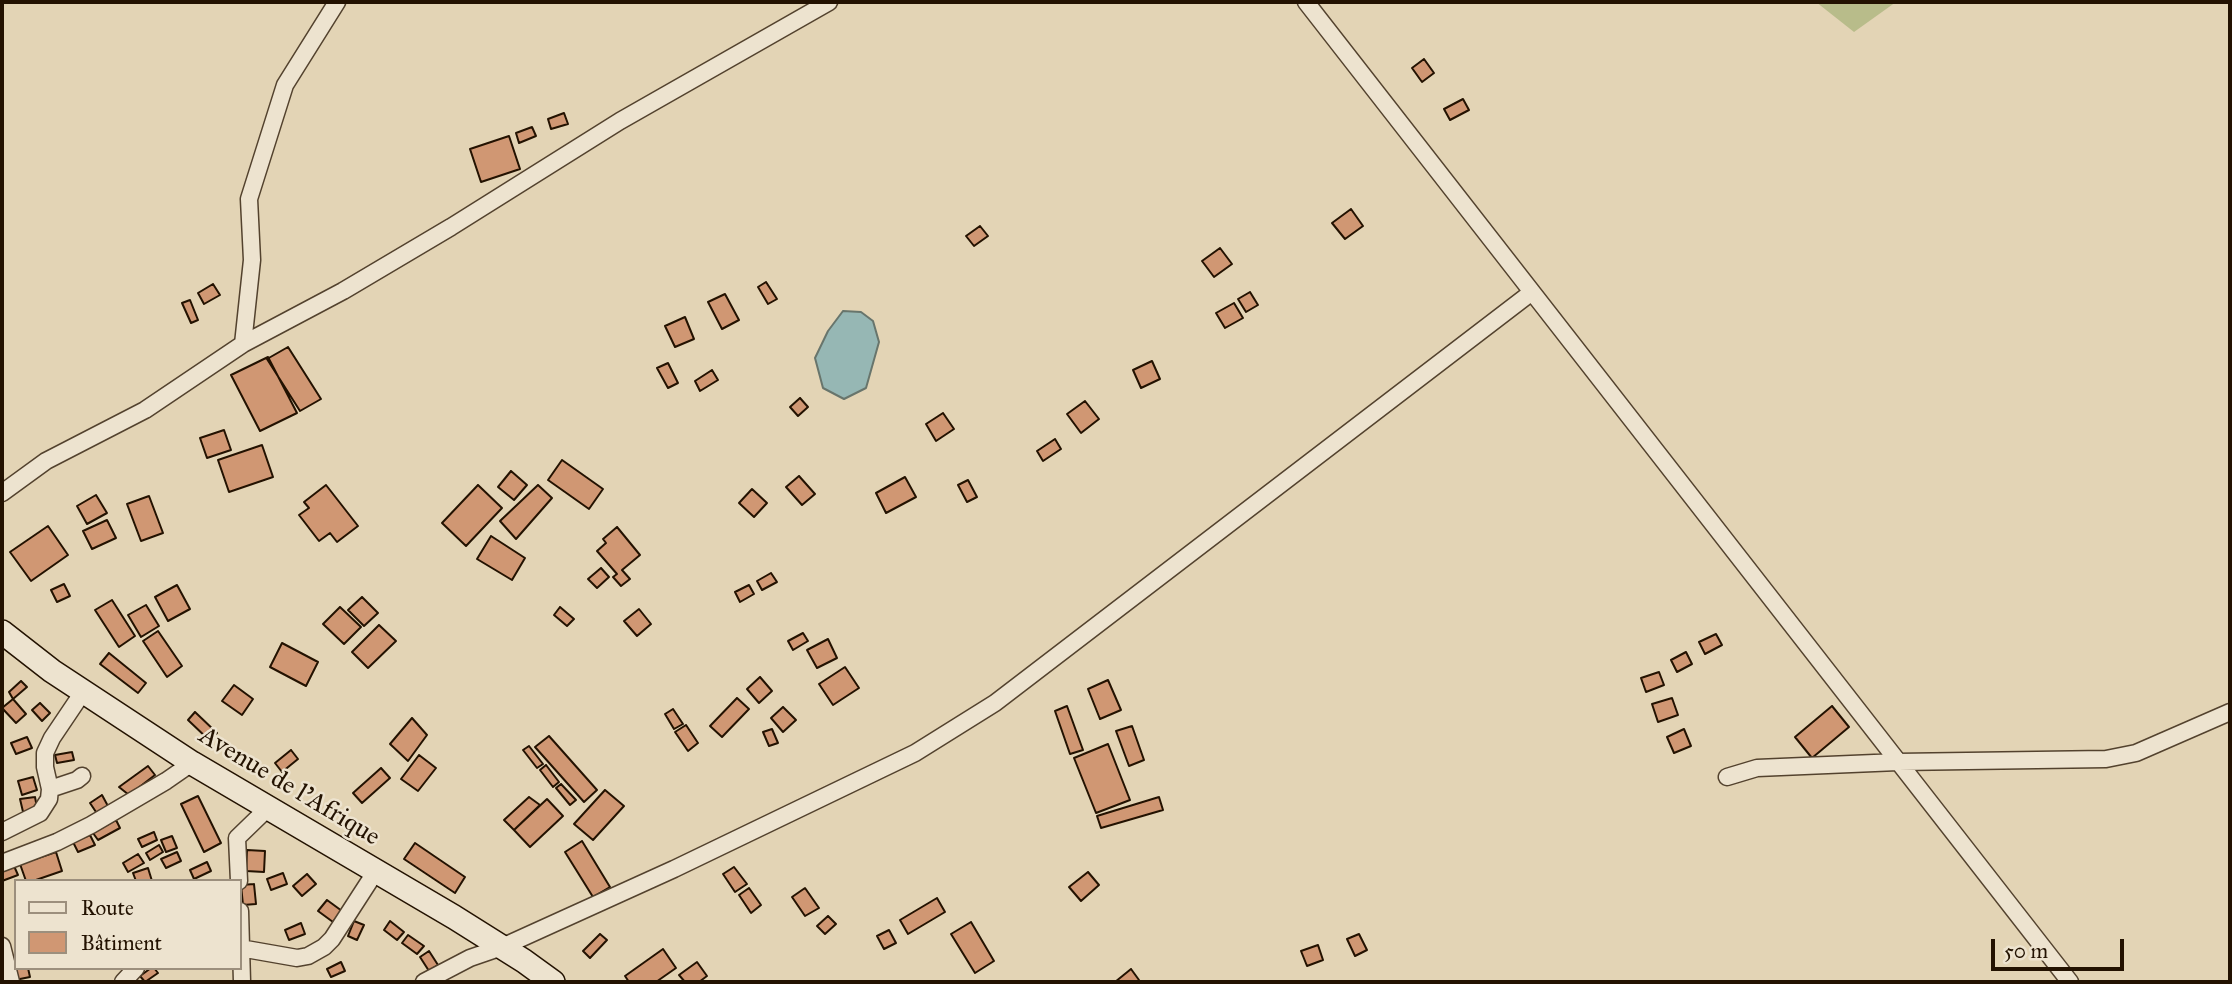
<!DOCTYPE html>
<meta charset="utf-8">
<style>
body{margin:0}
#map{position:relative;width:2232px;height:984px;overflow:hidden;background:#e3d4b5;font-family:"IM FELL Great Primer",serif}
canvas{display:block}
.frame{position:absolute;inset:0;border:4px solid #231201;pointer-events:none}
.legend{position:absolute;left:14px;top:879px;width:228px;height:91px;box-sizing:border-box;background:#ede3cf;border:2px solid #9c8f7d;margin:0;padding:9px 12px;list-style:none;font-size:21px;color:#231201}
.legend li{display:flex;align-items:center;gap:14px;height:35px}
.legend b{width:35px;border:2px solid #9c8f7d}
.scale{position:absolute;left:1991px;top:939px;width:133px;height:32px;box-sizing:border-box;border:4px solid #231201;border-top:0;padding-left:9px;font-size:21px;line-height:24px;white-space:nowrap;color:#231201;-webkit-text-stroke:5px #ede3cf;paint-order:stroke}
</style>
<div id="map">
<canvas width="2232" height="984"></canvas>
<div class="frame"></div>
<ul class="legend">
<li><b style="height:9px;background:#ede3cf"></b>Route</li>
<li><b style="height:19px;background:#d09773"></b>Bâtiment</li>
</ul>
<div class="scale">50 m</div>
</div>
<script>
const c = document.querySelector('canvas').getContext('2d');
c.lineJoin = 'round';
function paint(path, color) { c.fillStyle = color; c.fill(path, 'evenodd'); }
const shape = rows => new Path2D(rows.map(r => 'M' + r).join(''));
function strokePath(path, color, width, dash) { c.strokeStyle = color; c.lineWidth = width; c.lineCap = dash ? 'butt' : 'round'; c.setLineDash(dash || []); c.stroke(path); }
function label(font, color, halo, rows, align = 'center') {
  c.font = font + ' "IM FELL Great Primer",serif'; c.lineWidth = 5; c.setLineDash([]); c.textBaseline = 'middle'; c.strokeStyle = halo; c.fillStyle = color; for (const [text, x, y, turn = 0] of rows) {
    c.save(); c.translate(x, y); c.rotate((+turn || 0) * Math.PI / 180); c.textAlign = isNaN(turn) ? turn : align; if (halo) c.strokeText(text, 0, 0); c.fillText(text, 0, 0); c.restore();
  }
}
const green = shape([
 [1816,2,1896,2,1854,32]
]);
const water = shape([
 [843,311,861,312,873,321,879,342,866,388,844,399,823,388,815,358,828,331,843,311]
]);
const building = shape([
 [1424,59,1434,73,1422,82,1412,68,1424,59],
 [1463,99,1469,110,1450,120,1444,109,1463,99],
 [564,113,568,124,551,129,548,119,564,113],
 [532,127,536,136,519,143,516,133,532,127],
 [509,136,520,169,481,182,470,149,509,136],
 [1351,209,1363,226,1345,239,1332,223,1351,209],
 [980,226,988,236,974,246,966,236,980,226],
 [1220,248,1232,264,1214,277,1202,261,1220,248],
 [766,282,777,299,768,304,758,287,766,282],
 [213,284,220,295,204,304,198,293,213,284],
 [1250,292,1258,305,1246,312,1238,299,1250,292],
 [725,294,739,320,722,329,708,302,725,294],
 [190,300,198,320,191,323,182,303,190,300],
 [1234,303,1243,318,1225,328,1216,313,1234,303],
 [685,317,694,339,675,347,665,326,685,317],
 [288,347,321,399,300,411,267,359,288,347],
 [268,357,297,413,260,431,231,375,268,357],
 [1152,361,1160,379,1141,388,1133,370,1152,361],
 [668,363,678,383,668,388,657,368,668,363],
 [712,370,718,380,700,391,695,381,712,370],
 [800,398,808,407,798,416,790,407,800,398],
 [1085,401,1099,419,1081,433,1067,414,1085,401],
 [943,413,954,429,936,441,926,424,943,413],
 [224,430,231,450,207,458,200,438,224,430],
 [1055,439,1061,449,1043,461,1037,451,1055,439],
 [262,445,273,477,229,492,218,460,262,445],
 [562,460,603,489,589,509,548,480,562,460],
 [511,471,527,485,514,500,498,487,511,471],
 [799,476,815,494,802,505,786,487,799,476],
 [905,477,916,497,886,513,876,493,905,477],
 [968,480,977,497,967,502,958,485,968,480],
 [326,485,358,526,337,542,330,533,319,541,299,515,309,508,304,502,326,485],
 [478,485,502,508,466,546,442,523,478,485],
 [538,485,552,498,516,539,500,521,538,485],
 [752,489,767,503,754,517,739,503,752,489],
 [96,495,107,513,87,524,77,506,96,495],
 [149,496,163,533,141,541,127,504,149,496],
 [107,520,116,538,92,549,83,531,107,520],
 [48,526,68,555,31,581,10,552,48,526],
 [617,527,640,555,622,570,630,579,621,586,613,577,617,574,597,551,606,543,603,539,617,527],
 [491,536,525,558,512,580,477,559,491,536],
 [601,568,609,577,597,588,588,579,601,568],
 [771,573,777,582,762,590,757,581,771,573],
 [64,584,70,596,57,602,51,590,64,584],
 [177,585,190,609,168,621,155,597,177,585],
 [749,585,754,594,740,602,735,592,749,585],
 [362,597,378,613,364,626,348,610,362,597],
 [112,600,135,636,119,647,95,610,112,600],
 [146,605,159,626,141,637,128,615,146,605],
 [340,607,361,627,344,644,323,624,340,607],
 [560,607,574,619,567,626,554,615,560,607],
 [639,609,651,624,637,636,624,621,639,609],
 [379,625,396,641,368,668,352,652,379,625],
 [158,631,182,666,167,677,143,641,158,631],
 [803,633,808,641,793,650,788,641,803,633],
 [1716,634,1722,645,1705,654,1699,642,1716,634],
 [828,639,837,658,817,668,807,650,828,639],
 [282,643,318,662,306,686,270,667,282,643],
 [1686,652,1692,664,1677,672,1671,660,1686,652],
 [109,653,146,683,138,693,100,664,109,653],
 [845,667,859,688,833,705,819,684,845,667],
 [1659,672,1664,685,1646,692,1641,678,1659,672],
 [760,677,772,691,759,703,747,689,760,677],
 [1108,680,1121,710,1100,719,1088,689,1108,680],
 [21,681,27,687,13,699,9,692,21,681],
 [234,685,253,699,242,715,222,701,234,685],
 [737,698,749,709,722,737,710,726,737,698],
 [1672,698,1678,715,1658,722,1652,704,1672,698],
 [13,699,26,714,16,723,2,708,13,699],
 [40,703,50,713,42,721,32,710,40,703],
 [1067,706,1083,750,1070,754,1055,711,1067,706],
 [1832,706,1849,727,1812,758,1795,737,1832,706],
 [783,707,796,720,783,732,771,718,783,707],
 [673,709,683,724,674,729,665,714,673,709],
 [195,712,217,733,209,740,188,720,195,712],
 [412,718,427,735,408,761,390,744,412,718],
 [686,725,698,743,688,751,675,732,686,725],
 [1132,726,1144,760,1129,766,1116,731,1132,726],
 [772,729,778,743,769,746,763,732,772,729],
 [1684,729,1691,746,1674,753,1667,737,1684,729],
 [549,736,597,790,584,802,535,747,549,736],
 [27,737,32,748,16,754,11,743,27,737],
 [1108,744,1130,800,1096,813,1074,758,1108,744],
 [529,746,543,764,537,768,523,750,529,746],
 [291,750,298,759,282,772,275,763,291,750],
 [72,752,74,760,57,763,55,755,72,752],
 [419,755,436,768,418,791,401,779,419,755],
 [546,765,559,782,553,787,540,770,546,765],
 [148,766,155,775,129,795,119,787,148,766],
 [381,768,390,778,362,803,353,793,381,768],
 [33,777,37,790,22,795,18,781,33,777],
 [561,784,576,800,570,805,556,788,561,784],
 [605,790,624,806,593,840,574,824,605,790],
 [102,795,109,808,98,815,90,803,102,795],
 [198,796,221,843,204,852,181,804,198,796],
 [35,797,38,813,24,816,20,799,35,797],
 [529,797,540,805,514,830,504,820,529,797],
 [1159,797,1163,810,1101,828,1097,816,1159,797],
 [547,799,563,816,530,847,514,830,547,799],
 [116,820,120,828,98,840,93,833,116,820],
 [154,832,157,840,142,847,138,839,154,832],
 [90,835,95,845,78,852,73,842,90,835],
 [172,836,177,848,166,852,161,840,172,836],
 [582,841,610,887,593,897,565,852,582,841],
 [415,843,465,877,455,893,404,859,415,843],
 [159,845,163,852,150,860,146,853,159,845],
 [247,850,265,851,264,872,246,871,247,850],
 [56,852,62,871,33,881,26,881,20,864,56,852],
 [177,852,181,861,166,868,161,859,177,852],
 [138,854,144,863,128,872,123,863,138,854],
 [207,862,211,871,194,879,190,870,207,862],
 [14,866,18,875,2,881,2,871,14,866],
 [734,867,747,884,735,892,723,874,734,867],
 [148,868,152,881,136,881,133,873,148,868],
 [1088,872,1099,885,1081,901,1069,887,1088,872],
 [283,873,287,884,271,890,267,879,283,873],
 [307,874,316,884,302,896,293,886,307,874],
 [254,884,256,904,243,905,241,885,254,884],
 [749,888,761,905,751,913,739,895,749,888],
 [805,888,819,908,805,916,792,897,805,888],
 [937,898,945,912,908,934,900,920,937,898],
 [327,900,342,911,333,922,318,911,327,900],
 [828,916,836,924,825,934,817,926,828,916],
 [354,921,364,925,357,940,348,936,354,921],
 [390,921,404,932,397,940,384,930,390,921],
 [971,922,994,961,975,973,951,934,971,922],
 [301,923,305,934,289,940,285,930,301,923],
 [889,930,896,943,884,949,877,936,889,930],
 [600,934,607,940,590,958,583,951,600,934],
 [1359,934,1367,950,1355,956,1347,939,1359,934],
 [408,935,424,946,417,954,402,943,408,935],
 [1318,945,1323,960,1307,966,1301,951,1318,945],
 [663,949,676,968,656,982,629,982,625,976,663,949],
 [429,951,438,965,429,971,420,957,429,951],
 [16,960,16,968,28,968,30,977,15,980,11,961,16,960],
 [341,962,345,971,331,977,327,969,341,962],
 [697,962,707,976,699,982,685,982,679,975,697,962],
 [151,968,154,968,158,973,145,982,140,976,151,968],
 [1131,969,1139,980,1136,982,1115,982,1131,969]
]);
const minor = shape([
 [1306,2,2070,982],
 [243,344,252,260,249,199,285,85,337,2],
 [2,493,46,461,145,410,243,344,343,291,451,227,620,121,829,2],
 [1727,777,1757,768,1898,762,2106,759,2136,753,2230,712],
 [50,789,77,780,82,776],
 [2,832,40,813,49,799,50,789,45,767,45,753,52,738,83,692],
 [2,863,57,842,91,825,166,781,192,763],
 [239,881,237,838,269,807],
 [240,911,242,982],
 [2,946,11,982],
 [240,948,297,958,308,956,324,947,332,939,376,871],
 [123,982,136,968],
 [424,982,470,958,502,947,674,869,915,753,995,703,1532,292]
]);
const secondary = shape([
 [2,632,52,671,192,763,454,917,524,961,553,982]
]);
const streetNames = [
 ["Avenue de l'Afrique",289,787,31]
];
paint(green, '#b8bc8a');
paint(water, '#96b7b4');
strokePath(water, '#68756c', 2);
paint(building, '#d09773');
strokePath(building, '#231201', 2);
strokePath(minor, '#53422e', 19);
strokePath(secondary, '#231201', 26);
strokePath(minor, '#ede3cf', 16);
strokePath(secondary, '#ede3cf', 23);
label('26px', '#231201', '#ede3cf', streetNames);
</script>
